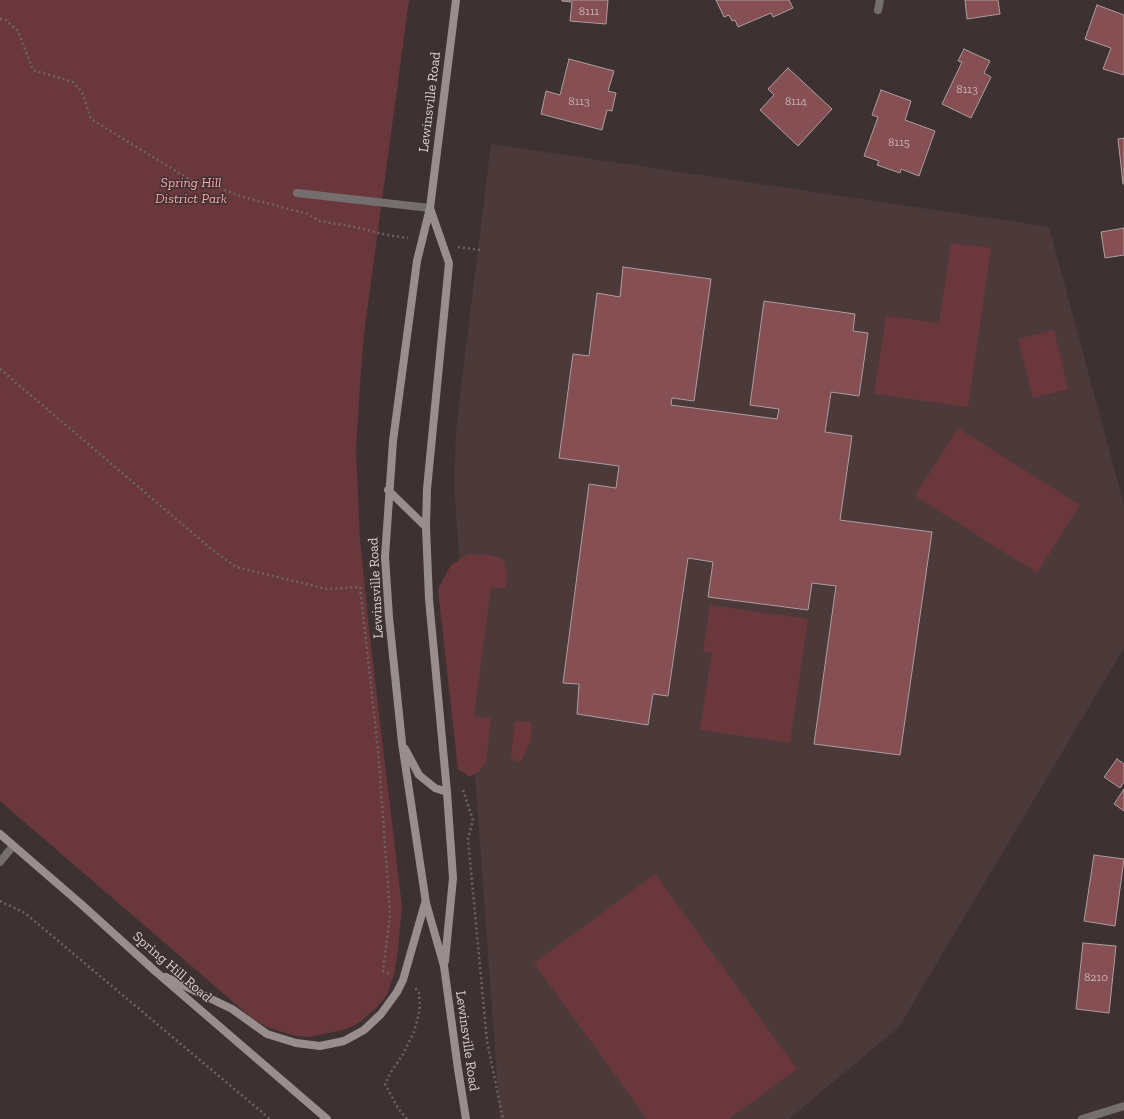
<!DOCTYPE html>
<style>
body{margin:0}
canvas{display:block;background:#3d3132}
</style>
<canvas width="1124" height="1119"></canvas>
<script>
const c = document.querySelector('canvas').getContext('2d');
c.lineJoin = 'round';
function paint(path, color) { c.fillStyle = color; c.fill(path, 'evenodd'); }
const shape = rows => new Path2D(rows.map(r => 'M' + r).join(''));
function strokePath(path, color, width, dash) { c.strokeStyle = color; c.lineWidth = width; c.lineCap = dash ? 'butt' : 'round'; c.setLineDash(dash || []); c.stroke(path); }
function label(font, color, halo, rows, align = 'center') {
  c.font = font + ' "Zilla Slab",serif'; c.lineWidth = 3; c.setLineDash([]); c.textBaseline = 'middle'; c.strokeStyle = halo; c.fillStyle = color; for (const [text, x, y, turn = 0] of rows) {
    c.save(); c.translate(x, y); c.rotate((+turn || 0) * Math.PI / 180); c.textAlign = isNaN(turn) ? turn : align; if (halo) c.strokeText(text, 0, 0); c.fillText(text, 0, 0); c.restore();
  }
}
const built = shape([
 [491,144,1049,227,1124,505,1124,648,899,1027,789,1119,500,1119,454,485,456,431,459,403]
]);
const green = shape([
 [0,0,409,0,364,334,360,383,356,451,360,540,369,630,402,907,398,950,394,974,387,995,376,1008,360,1022,347,1029,310,1037,295,1036,267,1027,253,1019,0,801],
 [951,243,991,248,968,407,874,394,886,316,939,323],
 [1054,330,1068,389,1033,398,1018,339],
 [958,428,1080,505,1037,573,915,496],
 [468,554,490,555,503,559,507,573,506,588,491,588,474,716,491,718,486,763,478,772,470,777,458,769,438,589,451,565],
 [710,605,808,619,790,743,700,730,712,652,703,652],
 [515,721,531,722,531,740,521,761,516,762,511,757],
 [655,874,797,1069,729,1119,647,1119,534,963]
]);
const building = shape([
 [562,0,608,0,606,24,570,21,572,2,562,1,562,0],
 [716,0,789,0,793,8,773,17,771,13,738,27,735,20,732,21,729,15,724,17,716,0],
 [965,0,998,0,1000,14,967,19,965,0],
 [1097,5,1124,15,1124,75,1103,69,1111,48,1085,39,1097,5],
 [964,49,990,61,984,73,991,77,971,118,942,104,962,62,958,61,964,49],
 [569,59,614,71,608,91,616,93,612,111,607,110,602,130,541,114,546,91,560,95,569,59],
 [788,68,832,109,798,146,760,110,774,95,768,89,788,68],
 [881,90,911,101,905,120,935,131,919,176,901,169,900,173,877,165,879,161,864,156,878,117,872,115,881,90],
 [1124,138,1124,184,1123,184,1118,139,1124,138],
 [1124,228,1124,255,1105,258,1101,232,1124,228],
 [623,267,711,279,694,401,672,398,671,405,777,419,779,409,750,405,764,301,855,314,853,331,868,333,859,396,831,392,825,432,852,436,840,520,932,532,900,755,814,744,836,586,812,583,808,610,708,597,713,562,688,558,668,696,653,694,648,725,577,714,579,684,563,683,589,484,616,488,619,466,559,458,573,354,589,356,597,293,620,297,623,267],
 [1117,759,1124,764,1124,782,1120,788,1104,777,1117,759],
 [1124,789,1124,811,1114,804,1124,789],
 [1094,855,1124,859,1115,926,1084,921,1094,855],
 [1083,943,1116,946,1109,1013,1076,1009,1083,943]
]);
const path = shape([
 [0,19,6,20,18,31,33,70,73,82,82,92,91,119,192,181,203,182,243,197,308,214,319,221,355,227,387,235,408,238],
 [458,247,480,250],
 [0,369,209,547,236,567,327,589,360,587,378,749,390,914,383,971,390,974],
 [463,790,473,820,468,839,487,1041,503,1119],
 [0,901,25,913,270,1119],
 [407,1119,398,1108,385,1084,391,1072,402,1056,414,1032,420,1009,419,993,415,988]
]);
const lane = shape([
 [297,193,430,208],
 [1082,1119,1124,1106]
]);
const street = shape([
 [878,10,880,0],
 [0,862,13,846]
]);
const secondary = shape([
 [456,0,430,208,417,261,393,441,385,557,389,617,402,743,426,903,444,966,458,1069,466,1119],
 [430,208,449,263,427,489,426,527,429,599,447,792,453,878,445,961],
 [388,490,426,527],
 [405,749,419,775,435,788,447,792],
 [0,834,81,904,155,971,327,1119],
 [166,977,232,1009,267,1034,296,1043,320,1046,344,1041,364,1030,381,1014,397,992,403,980,425,903]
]);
const numberNames = [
 ["8111",589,12],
 ["8113",967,90],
 ["8113",579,102],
 ["8114",796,102],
 ["8115",899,143],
 ["8210",1096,978]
];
const streetNames = [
 ["Lewinsville Road",430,102,-83],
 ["Lewinsville Road",376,588,-93],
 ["Spring Hill Road",172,967,41],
 ["Lewinsville Road",467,1041,82]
];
const parkNames = [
 ["Spring Hill",191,183],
 ["District Park",191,199]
];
paint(built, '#4c393a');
paint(green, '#6a383c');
paint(building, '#864f54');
strokePath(building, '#ac9e9e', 1);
strokePath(path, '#6e6364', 2.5, [2, 3]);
strokePath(lane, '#746e6e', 8);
strokePath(street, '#746e6e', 8);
strokePath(secondary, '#988e8f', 8);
label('12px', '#c4b1b2', null, numberNames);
label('14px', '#d9d2d2', '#3d3132', streetNames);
label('italic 14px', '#fda5ac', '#3d3132', parkNames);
</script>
